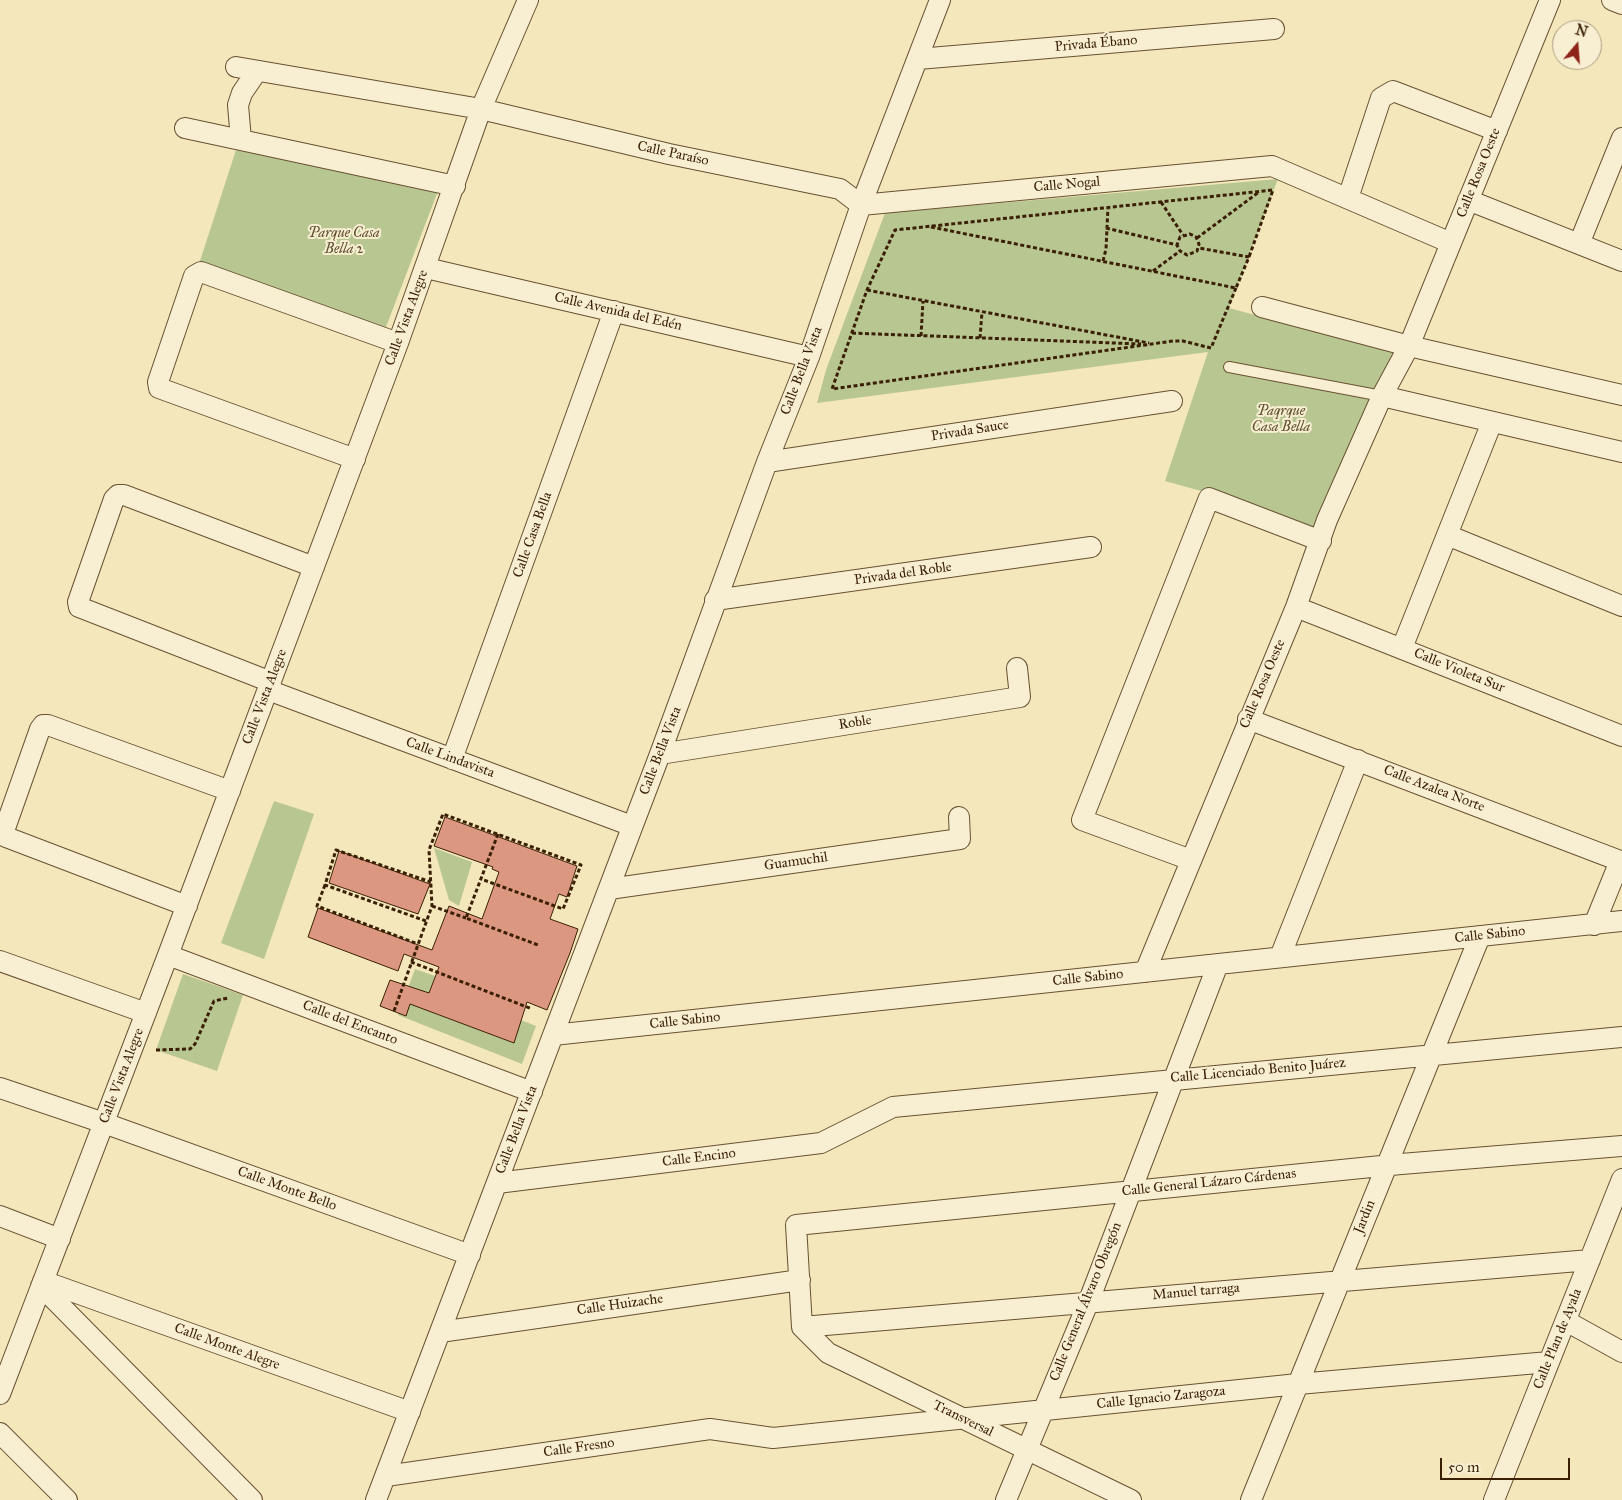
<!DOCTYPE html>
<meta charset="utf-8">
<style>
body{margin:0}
#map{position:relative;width:1622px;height:1500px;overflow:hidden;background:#f4e7bb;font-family:"IM FELL Great Primer",serif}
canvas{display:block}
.north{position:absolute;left:1552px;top:20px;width:50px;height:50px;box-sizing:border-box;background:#f8efd3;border:1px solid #ac9c80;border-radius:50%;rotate:18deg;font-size:14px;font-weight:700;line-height:20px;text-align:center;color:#3b1f03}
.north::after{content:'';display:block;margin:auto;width:18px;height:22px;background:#8f2418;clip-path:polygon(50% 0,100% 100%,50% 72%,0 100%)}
.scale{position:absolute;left:1440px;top:1458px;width:130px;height:22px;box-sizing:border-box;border:2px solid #3b1f03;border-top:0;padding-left:6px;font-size:15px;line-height:18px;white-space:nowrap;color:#3b1f03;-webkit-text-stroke:4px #f8efd3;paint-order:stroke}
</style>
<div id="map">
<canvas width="1622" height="1500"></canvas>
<div class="north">N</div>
<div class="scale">50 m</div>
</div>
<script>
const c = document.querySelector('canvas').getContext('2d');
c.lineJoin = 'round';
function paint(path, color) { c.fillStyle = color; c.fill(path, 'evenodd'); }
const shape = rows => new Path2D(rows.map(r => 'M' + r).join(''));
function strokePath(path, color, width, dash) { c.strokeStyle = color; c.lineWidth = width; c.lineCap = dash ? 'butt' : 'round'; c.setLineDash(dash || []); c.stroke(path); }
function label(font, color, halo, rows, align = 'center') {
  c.font = font + ' "IM FELL Great Primer",serif'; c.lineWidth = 4; c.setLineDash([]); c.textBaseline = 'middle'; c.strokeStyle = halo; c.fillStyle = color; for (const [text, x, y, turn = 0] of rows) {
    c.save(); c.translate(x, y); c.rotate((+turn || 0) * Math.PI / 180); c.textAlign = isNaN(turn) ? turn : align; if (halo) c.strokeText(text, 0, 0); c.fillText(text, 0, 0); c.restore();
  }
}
const green = shape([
 [236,150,438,191,386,327,198,267],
 [1278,179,1229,308,1410,357,1390,398,1331,539,1212,494,1165,481,1208,352,817,403,826,370,885,213],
 [274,801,314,814,264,959,221,943],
 [434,848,472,862,459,906,449,900],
 [415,969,435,976,423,1009,513,1043,521,1020,536,1026,522,1064,398,1015],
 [183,974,243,995,217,1071,156,1050]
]);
const building = shape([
 [445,817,577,866,567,897,559,894,550,919,578,929,570,953,547,1010,527,1002,514,1043,410,1004,406,1016,380,1006,390,980,429,993,439,967,404,954,398,971,308,937,318,908,432,950,449,906,482,919,499,872,492,869,493,867,434,846,445,817],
 [339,851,430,884,418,914,329,883,339,851]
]);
const path = shape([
 [1161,202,1183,235],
 [931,227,1236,288,1249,257,1199,248],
 [1106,228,1177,245,1180,251,1187,255,1197,251,1199,244,1196,237,1190,234,1180,237,1177,245],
 [1197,238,1259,192],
 [1103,261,1106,249,1108,207],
 [1153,271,1180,251],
 [1236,288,1211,348,1183,341,1173,341,832,389,867,290,895,230,1273,190,1249,257],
 [867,290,1149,343],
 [852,333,1141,344],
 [921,336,923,301],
 [980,338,982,312],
 [498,834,466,918,538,945],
 [325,885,317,906,418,944],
 [432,906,466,918],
 [426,921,325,885,336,850,431,882],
 [411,962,532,1009],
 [394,1011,432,906,429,850,443,814,581,865,563,909,481,879],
 [156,1050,190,1049,195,1044,214,1001,228,998]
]);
const lane = shape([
 [1229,367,1382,396]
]);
const street = shape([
 [1612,0,1622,4],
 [918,59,1274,29],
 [236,67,481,109,669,154,840,189,861,205],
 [185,128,455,186],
 [241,140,238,105,242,93,257,71],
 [1348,198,1381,98,1393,91,1497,131],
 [1468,200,1622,261],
 [861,205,1272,166,1451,243],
 [1579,244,1622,138],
 [426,268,809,357],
 [1262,307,1409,346,1622,395],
 [1382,396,1622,452],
 [355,459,159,388,158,382,194,276,201,272,398,343],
 [767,462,1172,401],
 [1447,535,1622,606],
 [715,600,1091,547],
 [1296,607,1622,736],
 [1402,648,1492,422],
 [271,682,79,607,78,602,114,499,118,495,124,495,314,567],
 [268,690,632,826],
 [1248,719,1620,861,1594,925],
 [660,754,1020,697,1017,668],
 [452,759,614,311],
 [1191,860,1082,820,1209,498,1321,541],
 [609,889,960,839,959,817],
 [187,906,6,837,4,831,40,729,43,725,48,725,230,791],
 [168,955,532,1092],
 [1280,957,1358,760],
 [0,961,146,1013],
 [1145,972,1296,607,1327,520,1382,396,1409,346,1550,0],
 [553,1035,1622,921],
 [0,1088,104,1123,470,1255],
 [497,1183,821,1143,893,1107,1622,1037],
 [0,1216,60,1239],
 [43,1281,410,1412],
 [41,1286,252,1500],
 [1566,1321,1622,1352],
 [802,1327,796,1225,1401,1164,1622,1146],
 [802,1327,1590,1260],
 [802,1327,828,1353,1131,1500],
 [440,1332,800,1280],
 [0,1394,168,955,398,343,481,109,528,0],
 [0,1433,67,1500],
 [386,1476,710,1429,773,1438,1298,1384,1549,1362],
 [376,1500,660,754,767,462,809,357,861,205,940,0],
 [1006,1500,1088,1303,1218,964],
 [1251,1500,1480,936],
 [1494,1500,1622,1179]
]);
const streetNames = [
 ["Privada Ébano",1096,44,-5],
 ["Calle Paraíso",673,154,12],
 ["Calle Rosa Oeste",1479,173,-68],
 ["Calle Nogal",1067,185,-5],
 ["Calle Avenida del Edén",618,312,13],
 ["Calle Vista Alegre",407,318,-70],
 ["Calle Bella Vista",802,371,-69],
 ["Privada Sauce",970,431,-9],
 ["Calle Casa Bella",533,535,-70],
 ["Privada del Roble",903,574,-8],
 ["Calle Violeta Sur",1459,671,22],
 ["Calle Rosa Oeste",1263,684,-67],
 ["Calle Vista Alegre",265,697,-69],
 ["Roble",855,723,-9],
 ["Calle Bella Vista",661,751,-69],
 ["Calle Lindavista",450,758,20],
 ["Calle Azalea Norte",1434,789,21],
 ["Guamuchil",796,862,-8],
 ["Calle Sabino",1490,935,-6],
 ["Calle Sabino",1088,978,-6],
 ["Calle Sabino",685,1021,-6],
 ["Calle del Encanto",350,1023,21],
 ["Calle Licenciado Benito Juárez",1258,1071,-5],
 ["Calle Vista Alegre",122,1076,-69],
 ["Calle Bella Vista",517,1130,-69],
 ["Calle Encino",699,1158,-7],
 ["Calle General Lázaro Cárdenas",1209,1183,-6],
 ["Calle Monte Bello",287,1189,20],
 ["Jardin",1365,1217,-68],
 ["Manuel tarraga",1196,1292,-5],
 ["Calle General Álvaro Obregón",1086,1302,-68],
 ["Calle Huizache",620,1305,-8],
 ["Calle Plan de Ayala",1558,1339,-68],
 ["Calle Monte Alegre",227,1347,20],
 ["Calle Ignacio Zaragoza",1161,1398,-6],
 ["Transversal",963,1419,26],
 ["Calle Fresno",579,1448,-8]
];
const parkNames = [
 ["Parque Casa",344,234],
 ["Bella 2",344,250],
 ["Paqrque",1281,412],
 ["Casa Bella",1281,428]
];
paint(green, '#b8c692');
paint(building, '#dc9781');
strokePath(building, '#3b1f03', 1);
strokePath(lane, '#695131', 12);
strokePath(street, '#695131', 22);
strokePath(path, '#3b1f03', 3, [4, 2.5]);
strokePath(lane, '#f8efd3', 10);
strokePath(street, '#f8efd3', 20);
label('14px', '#3b1f03', '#f8efd3', streetNames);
label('italic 14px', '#60512e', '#f8efd3', parkNames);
</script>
